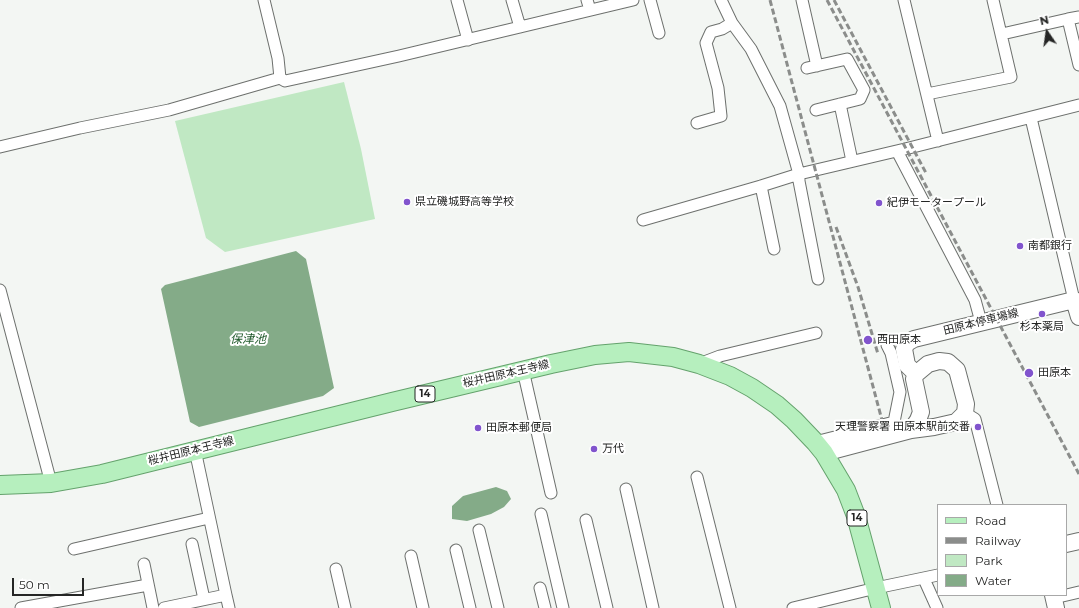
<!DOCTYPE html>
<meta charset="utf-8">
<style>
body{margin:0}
#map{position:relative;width:1079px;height:608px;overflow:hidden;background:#f3f6f3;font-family:Montserrat,sans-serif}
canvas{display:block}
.legend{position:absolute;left:937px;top:504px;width:130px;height:92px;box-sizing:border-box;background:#fff;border:1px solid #a8a8a8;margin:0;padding:5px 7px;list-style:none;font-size:12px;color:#252625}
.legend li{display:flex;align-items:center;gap:8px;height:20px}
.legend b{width:20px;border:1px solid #a8a8a8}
.north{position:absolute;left:1027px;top:12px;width:40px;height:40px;-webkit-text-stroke:3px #fff;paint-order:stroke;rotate:347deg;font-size:11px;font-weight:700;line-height:16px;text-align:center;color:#252625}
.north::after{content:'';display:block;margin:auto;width:14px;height:18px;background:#252625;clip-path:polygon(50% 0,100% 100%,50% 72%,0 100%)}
.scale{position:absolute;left:12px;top:578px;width:72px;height:18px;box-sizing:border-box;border:2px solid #252625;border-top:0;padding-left:5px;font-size:12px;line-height:14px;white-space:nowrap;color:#252625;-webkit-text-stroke:3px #fff;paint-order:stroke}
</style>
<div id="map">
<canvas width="1079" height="608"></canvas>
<ul class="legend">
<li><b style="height:5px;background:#b6efbe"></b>Road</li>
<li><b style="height:5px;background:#8b8d8b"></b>Railway</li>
<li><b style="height:11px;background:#c0e8c3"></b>Park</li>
<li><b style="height:11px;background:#84ab88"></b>Water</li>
</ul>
<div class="north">N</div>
<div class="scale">50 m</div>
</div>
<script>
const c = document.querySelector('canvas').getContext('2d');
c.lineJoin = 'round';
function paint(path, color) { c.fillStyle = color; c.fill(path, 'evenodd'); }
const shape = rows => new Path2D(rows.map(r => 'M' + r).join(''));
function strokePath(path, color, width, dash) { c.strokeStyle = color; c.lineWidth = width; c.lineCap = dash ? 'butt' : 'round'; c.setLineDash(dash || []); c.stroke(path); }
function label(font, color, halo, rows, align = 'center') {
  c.font = font + ' Montserrat,"Noto Sans JP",sans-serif'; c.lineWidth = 4; c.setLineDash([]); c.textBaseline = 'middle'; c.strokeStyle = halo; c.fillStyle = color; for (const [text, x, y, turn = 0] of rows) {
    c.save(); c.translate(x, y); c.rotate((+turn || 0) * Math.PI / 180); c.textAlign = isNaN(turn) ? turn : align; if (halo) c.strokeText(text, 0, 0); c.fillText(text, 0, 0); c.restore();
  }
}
const green = shape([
 [344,82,361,149,375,219,225,252,206,238,175,121]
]);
const water = shape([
 [296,251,306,259,334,388,323,396,199,427,190,422,161,289,165,285],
 [496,487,507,491,511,499,504,507,491,514,467,521,452,519,452,506,463,496]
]);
const street = shape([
 [264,0,278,58,280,78],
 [457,0,468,40],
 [512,0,520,27],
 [587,0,590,10],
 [650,0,659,33],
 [721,0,732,23,751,49,780,106,799,174,799,181,818,279],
 [802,0,817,66],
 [904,0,938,141],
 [1079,17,1068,19,1079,65],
 [1002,34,1068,19],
 [807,68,847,59,864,90,860,99,816,110],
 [927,94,1011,77,993,0],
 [840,104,852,161],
 [1031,118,1074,300,1079,299],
 [697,123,721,116,718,88,706,43,711,32,722,29,732,23],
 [0,147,80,128,169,110,280,78,285,81,399,56,633,0],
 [897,151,975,300,981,322],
 [761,186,774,249],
 [643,220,761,186,799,174,905,149,1079,105],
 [0,290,51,483],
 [699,364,720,356,816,333],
 [523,370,551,493],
 [965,413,975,419,997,505],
 [815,442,894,422,900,392,891,353,887,345],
 [697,477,730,608],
 [626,489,653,608],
 [541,514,563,608],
 [586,520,607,608],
 [479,530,498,608],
 [192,544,204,599],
 [74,549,209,518],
 [456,550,470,608],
 [411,556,423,608],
 [144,564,153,608],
 [336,569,345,608],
 [924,579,937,608],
 [540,588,545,608],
 [226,595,229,608],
 [1054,598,1079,592],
 [21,608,148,585],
 [164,608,226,595,195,450],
 [793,608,876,588,938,575]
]);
const secondary = shape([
 [916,374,907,365,904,349,907,343,914,339,1074,300,1079,317],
 [824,453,911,430,934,427,956,422,965,413,966,404,957,370,948,362,939,361,928,364,916,374,914,379,921,412,918,420,911,430],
 [1066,544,1079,541],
 [1053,595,1056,608]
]);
const primary = shape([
 [0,485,51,483,102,474,392,402,551,364,595,355,629,352,673,357,699,364,730,376,752,388,777,405,794,420,815,442,824,453,846,490,856,516,881,608]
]);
const rail = shape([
 [770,0,883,424],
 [827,0,1079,474],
 [834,0,926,173],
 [836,227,858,287,878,354]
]);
const markers = [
 [407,202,4,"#8154cd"],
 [879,203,4,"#8154cd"],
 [1020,246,4,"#8154cd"],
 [1042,314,4,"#8154cd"],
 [868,340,5,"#8154cd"],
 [1029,373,5,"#8154cd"],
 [978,427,4,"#8154cd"],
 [478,428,4,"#8154cd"],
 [594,449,4,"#8154cd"]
];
const shields = [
 [425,394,20],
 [857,518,20]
];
const shieldNames = [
 ["14",425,394],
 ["14",857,518]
];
const poiNames = [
 ["県立磯城野高等学校",415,202],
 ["紀伊モータープール",887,203],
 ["南都銀行",1028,246],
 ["杉本薬局",1042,327,"center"],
 ["西田原本",877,340],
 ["田原本",1038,373],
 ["天理警察署 田原本駅前交番",970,427,"right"],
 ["田原本郵便局",486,428],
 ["万代",602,449]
];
const streetNames = [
 ["田原本停車場線",981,322,-14],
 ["桜井田原本王寺線",506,374,-13],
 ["桜井田原本王寺線",191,451,-14]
];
const waterNames = [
 ["保津池",248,339]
];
paint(green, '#c0e8c3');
paint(water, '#84ab88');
strokePath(street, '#6d706d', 13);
strokePath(secondary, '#6d706d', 18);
strokePath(primary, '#64a26c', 20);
strokePath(street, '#fff', 11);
strokePath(secondary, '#fff', 16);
strokePath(primary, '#b6efbe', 18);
strokePath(rail, '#8b8d8b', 3, [6, 3]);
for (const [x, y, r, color] of markers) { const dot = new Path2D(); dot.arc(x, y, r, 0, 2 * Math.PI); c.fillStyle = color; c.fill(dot); strokePath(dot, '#fff', 1.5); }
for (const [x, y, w] of shields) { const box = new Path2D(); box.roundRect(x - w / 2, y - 8, w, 16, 3); c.fillStyle = '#fff'; c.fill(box); strokePath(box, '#252625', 1); }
label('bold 10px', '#252625', null, shieldNames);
label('11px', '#252625', '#fff', poiNames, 'left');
label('11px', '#252625', '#fff', streetNames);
label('italic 12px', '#20592b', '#fff', waterNames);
</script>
